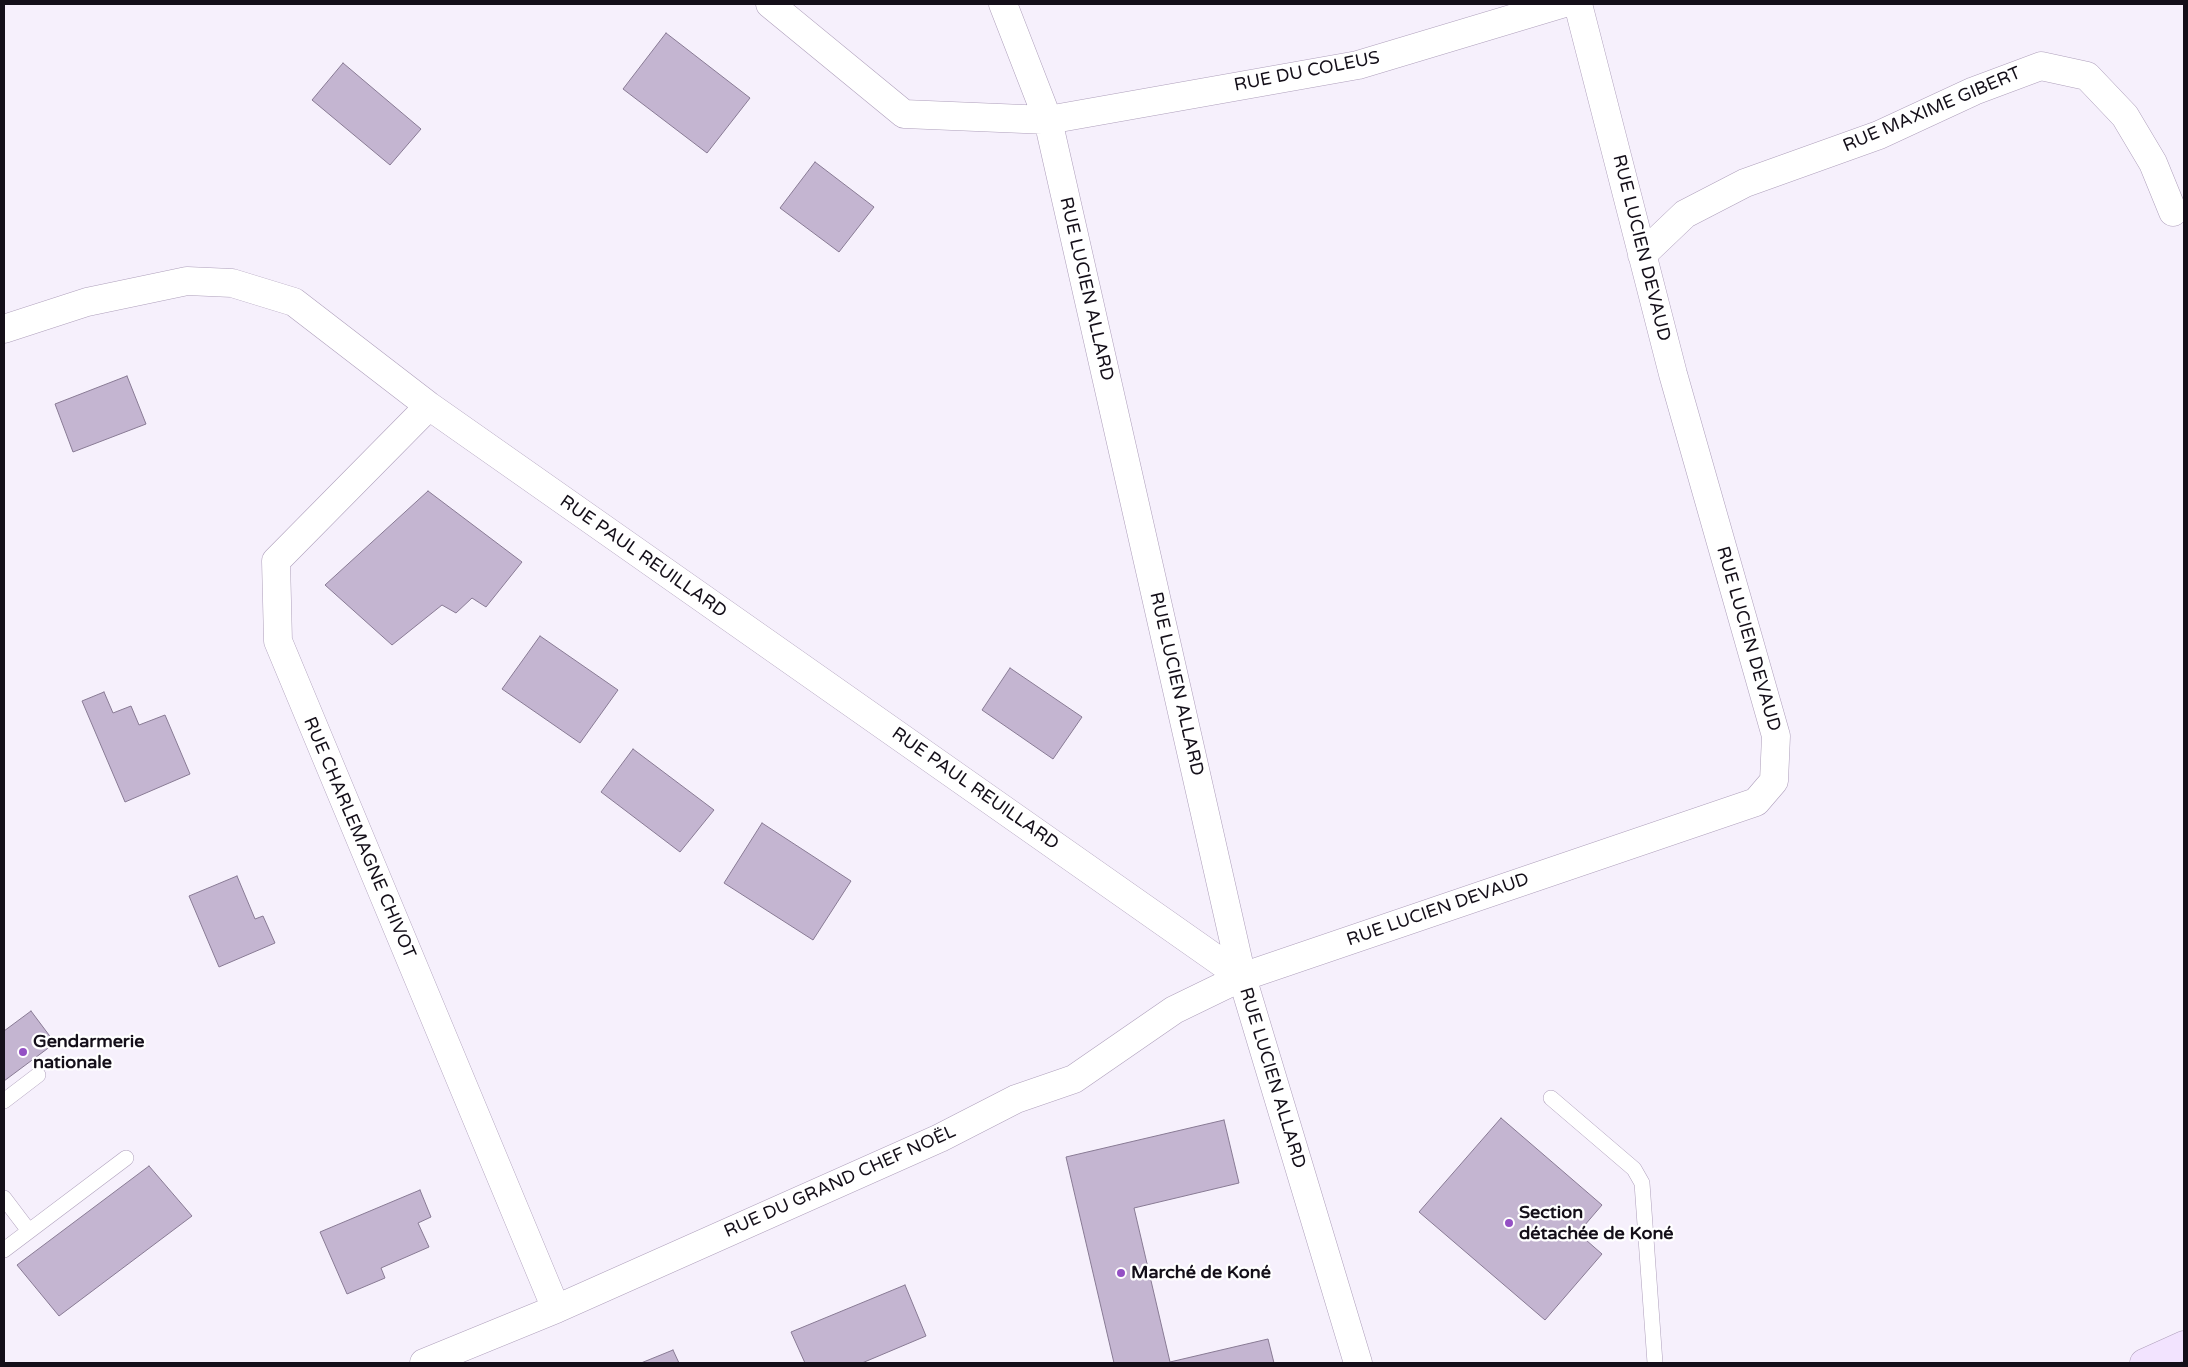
<!DOCTYPE html>
<meta charset="utf-8">
<style>
body{margin:0}
#map{position:relative;width:2188px;height:1367px;overflow:hidden;background:#f6f0fc;font-family:"Varela Round",sans-serif}
canvas{display:block}
.frame{position:absolute;inset:0;border:5px solid #140f19;pointer-events:none}
</style>
<div id="map">
<canvas width="2188" height="1367"></canvas>
<div class="frame"></div>
</div>
<script>
const c = document.querySelector('canvas').getContext('2d');
c.lineJoin = 'round';
function paint(path, color) { c.fillStyle = color; c.fill(path, 'evenodd'); }
const shape = rows => new Path2D(rows.map(r => 'M' + r).join(''));
function strokePath(path, color, width, dash) { c.strokeStyle = color; c.lineWidth = width; c.lineCap = dash ? 'butt' : 'round'; c.setLineDash(dash || []); c.stroke(path); }
function label(font, color, halo, rows, align = 'center') {
  c.font = font + ' "Varela Round",sans-serif'; c.lineWidth = 4.5; c.setLineDash([]); c.textBaseline = 'middle'; c.strokeStyle = halo; c.fillStyle = color; for (const [text, x, y, turn = 0] of rows) {
    c.save(); c.translate(x, y); c.rotate((+turn || 0) * Math.PI / 180); c.textAlign = isNaN(turn) ? turn : align; if (halo) c.strokeText(text, 0, 0); c.fillText(text, 0, 0); c.restore();
  }
}
const building = shape([
 [666,33,750,98,707,153,623,89,666,33],
 [343,63,421,129,390,165,312,100,343,63],
 [815,162,874,207,839,252,780,208,815,162],
 [127,376,146,424,73,452,55,404,127,376],
 [428,491,522,562,486,607,472,598,456,613,442,605,392,645,325,585,428,491],
 [540,636,618,690,580,743,502,689,540,636],
 [1010,668,1082,717,1053,759,982,710,1010,668],
 [104,692,113,713,131,706,139,725,165,715,190,774,125,802,82,701,104,692],
 [633,749,714,810,680,852,601,792,633,749],
 [762,823,851,881,813,940,724,883,762,823],
 [237,876,255,919,263,916,275,943,219,967,189,896,237,876],
 [31,1011,55,1043,4,1081,4,1031,31,1011],
 [1501,1118,1602,1205,1578,1233,1602,1254,1545,1320,1419,1212,1501,1118],
 [1224,1120,1239,1183,1134,1208,1170,1362,1268,1339,1274,1363,1114,1363,1066,1157,1224,1120],
 [149,1166,192,1216,59,1316,17,1265,149,1166],
 [420,1190,431,1217,418,1223,429,1247,381,1268,385,1278,347,1294,320,1232,420,1190],
 [905,1285,926,1336,862,1363,805,1363,791,1332,905,1285],
 [673,1350,679,1363,641,1363,673,1350]
]);
const lane = shape([
 [1551,1098,1634,1169,1642,1183,1655,1363],
 [4,1101,38,1075],
 [4,1198,29,1231],
 [4,1250,126,1158]
]);
const street = shape([
 [770,4,904,114,1048,120,1358,65,1561,4],
 [1003,4,1048,120,1242,977,1358,1363],
 [1642,255,1685,214,1745,183,1879,135,1974,91,2041,66,2087,76,2125,116,2153,163,2173,212],
 [4,329,87,302,187,281,232,283,294,302,429,406,1242,977],
 [429,406,276,561,278,641,556,1309],
 [424,1363,556,1309,940,1138,1016,1099,1074,1079,1174,1010,1242,977,1756,802,1774,781,1776,736,1673,374,1578,4]
]);
const secondary = shape([
 [2144,1363,2184,1345]
]);
const markers = [
 [23,1052,5,"#9450c4"],
 [1509,1223,5,"#9450c4"],
 [1121,1273,5,"#9450c4"]
];
const streetNames = [
 ["RUE DU COLEUS",1307,72,-11],
 ["RUE MAXIME GIBERT",1932,110,-23],
 ["RUE LUCIEN DEVAUD",1641,248,76],
 ["RUE LUCIEN ALLARD",1086,289,77],
 ["RUE PAUL REUILLARD",643,557,35],
 ["RUE LUCIEN DEVAUD",1748,639,74],
 ["RUE LUCIEN ALLARD",1176,684,77],
 ["RUE PAUL REUILLARD",975,789,35],
 ["RUE CHARLEMAGNE CHIVOT",359,838,67],
 ["RUE LUCIEN DEVAUD",1438,910,-19],
 ["RUE LUCIEN ALLARD",1272,1078,73],
 ["RUE DU GRAND CHEF NOËL",840,1182,-24]
];
const poiNames = [
 ["Gendarmerie",33,1042],
 ["nationale",33,1063],
 ["Section",1519,1213],
 ["détachée de Koné",1519,1234],
 ["Marché de Koné",1131,1273]
];
paint(building, '#c4b5d1');
strokePath(building, '#887a94', 1);
strokePath(lane, '#ae9fbb', 16);
strokePath(street, '#ae9fbb', 29);
strokePath(secondary, '#ae9fbb', 29);
strokePath(lane, '#fff', 15);
strokePath(street, '#fff', 28);
strokePath(secondary, '#f2e3fe', 28);
for (const [x, y, r, color] of markers) { const dot = new Path2D(); dot.arc(x, y, r, 0, 2 * Math.PI); c.fillStyle = color; c.fill(dot); strokePath(dot, '#fff', 2); }
label('18px', '#140f19', '#fff', streetNames);
label('bold 18px', '#140f19', '#fff', poiNames, 'left');
</script>
